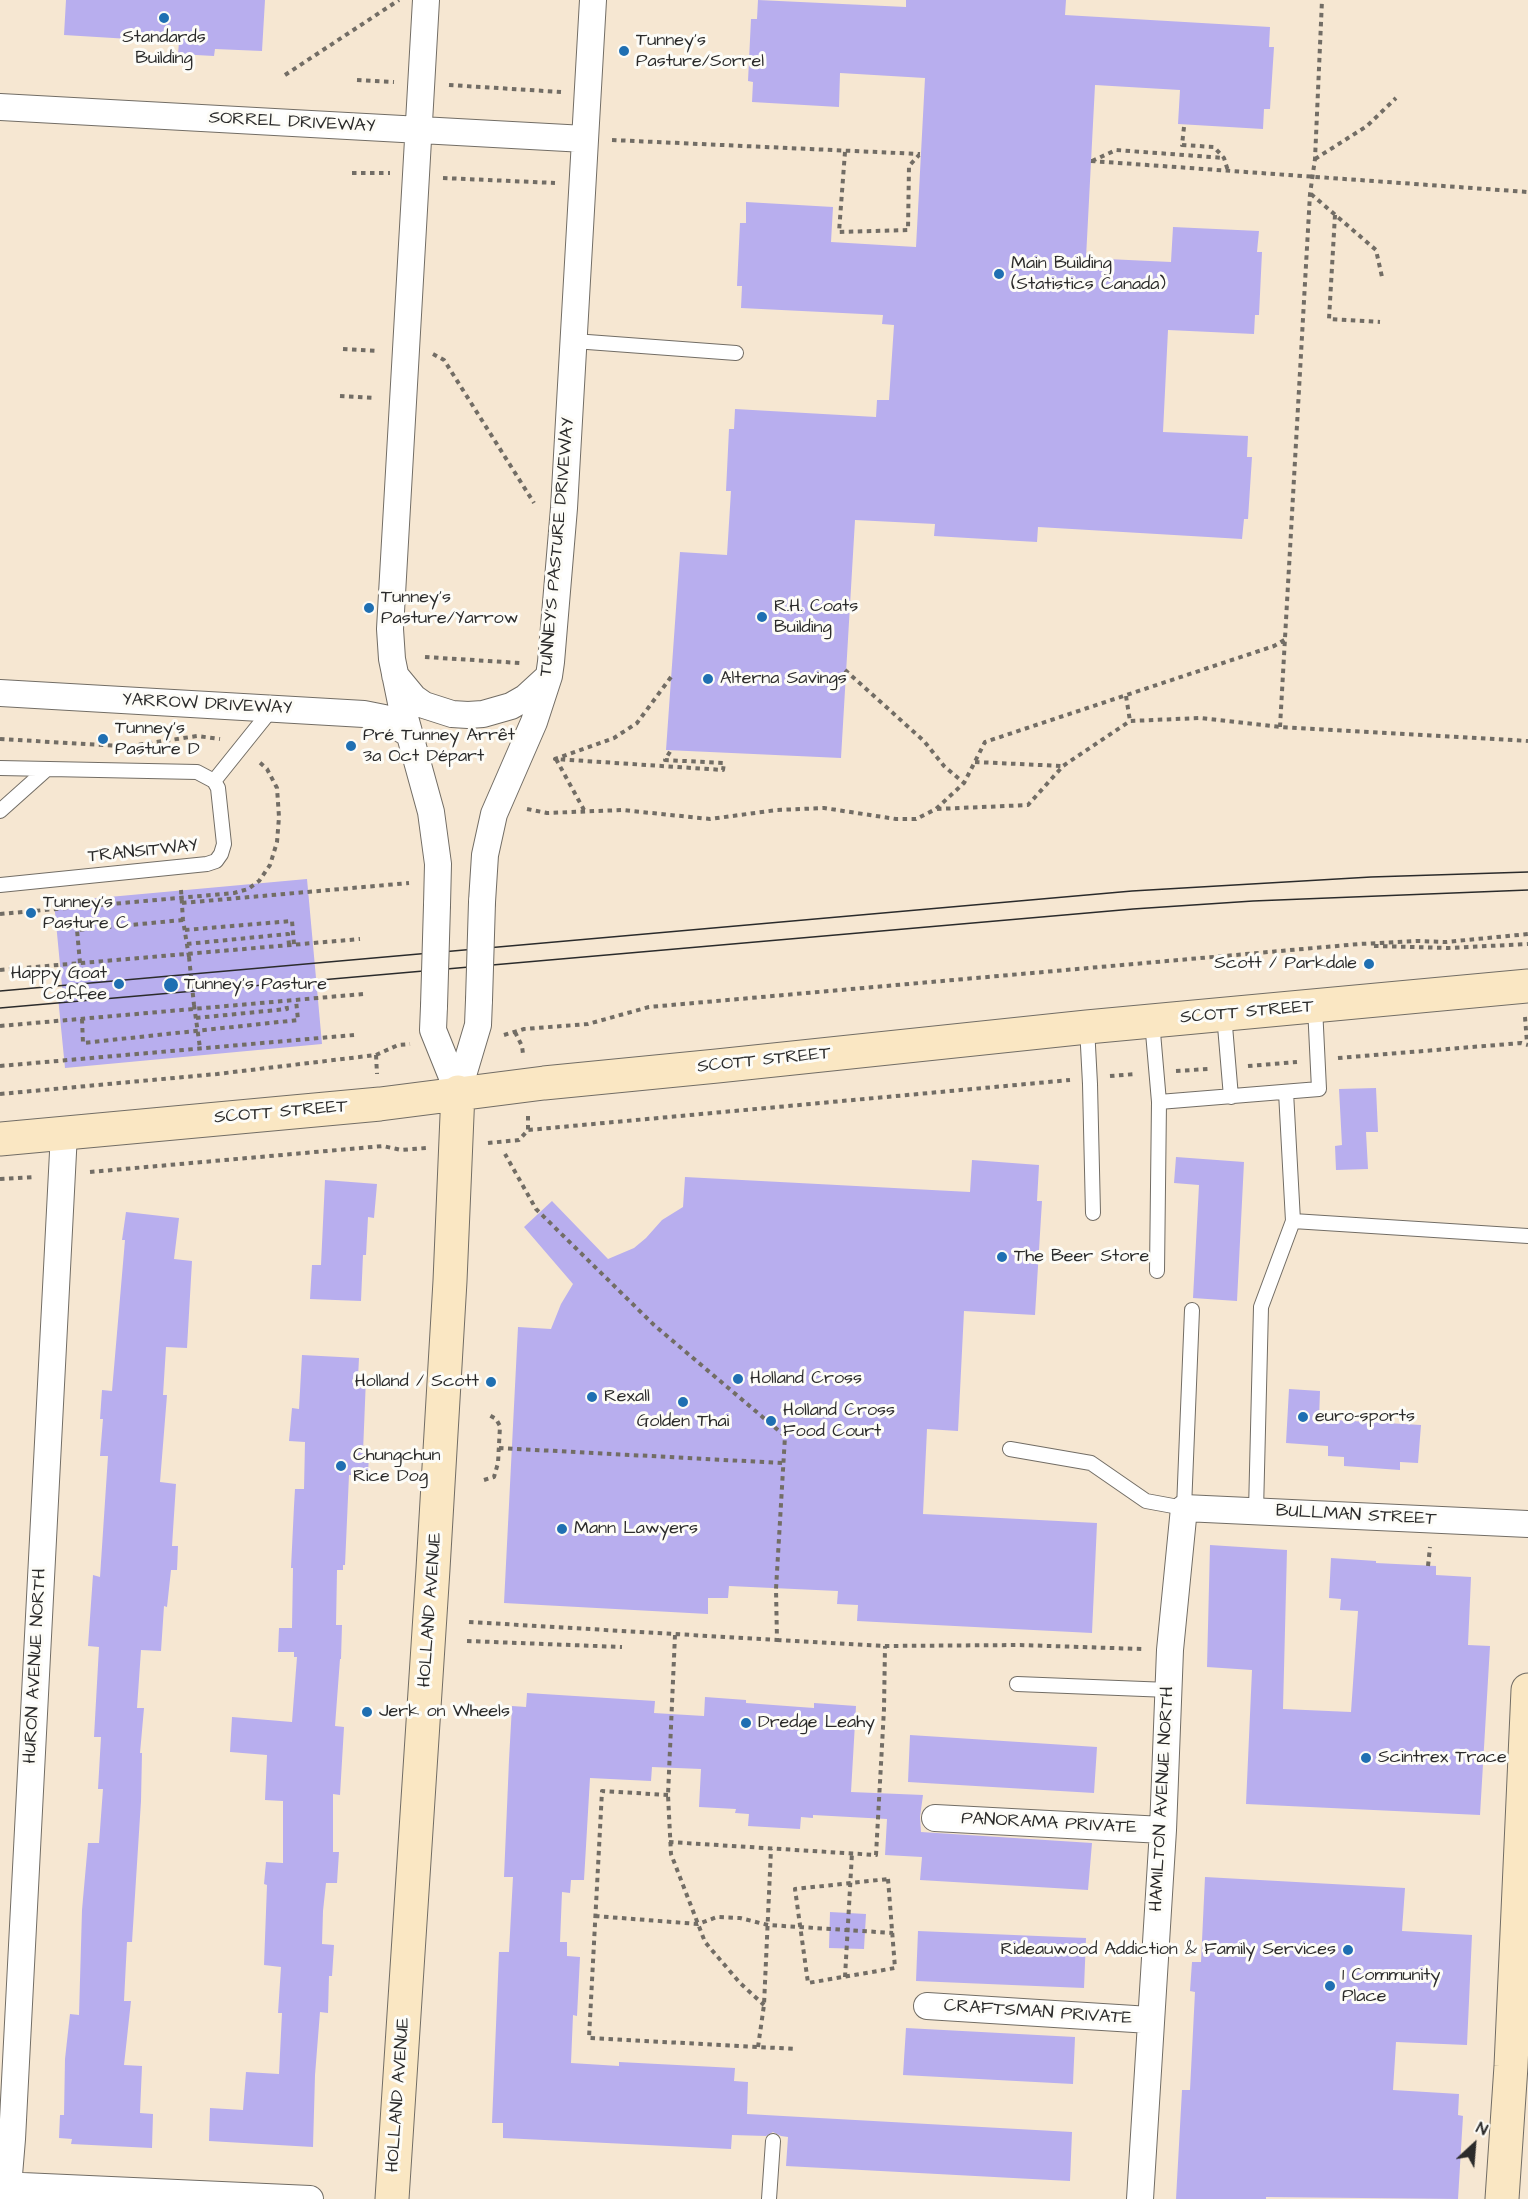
<!DOCTYPE html>
<meta charset="utf-8">
<style>
body{margin:0}
#map{position:relative;width:1528px;height:2199px;overflow:hidden;background:#f6e7d2;font-family:"Architects Daughter",sans-serif}
canvas{display:block}
.north{position:absolute;left:1444px;top:2115px;width:60px;height:60px;-webkit-text-stroke:4px #fdfcf7;paint-order:stroke;rotate:26deg;font-size:16px;font-weight:700;line-height:24px;text-align:center;color:#2b2b2b}
.north::after{content:'';display:block;margin:auto;width:21px;height:27px;background:#2b2b2b;clip-path:polygon(50% 0,100% 100%,50% 72%,0 100%)}
</style>
<div id="map">
<canvas width="1528" height="2199"></canvas>
<div class="north">N</div>
</div>
<script>
const c = document.querySelector('canvas').getContext('2d');
c.lineJoin = 'round';
function paint(path, color) { c.fillStyle = color; c.fill(path, 'evenodd'); }
const shape = rows => new Path2D(rows.map(r => 'M' + r).join(''));
function strokePath(path, color, width, dash) { c.strokeStyle = color; c.lineWidth = width; c.lineCap = dash ? 'butt' : 'round'; c.setLineDash(dash || []); c.stroke(path); }
function label(font, color, halo, rows, align = 'center') {
  c.font = font + ' "Architects Daughter",sans-serif'; c.lineWidth = 6; c.setLineDash([]); c.textBaseline = 'middle'; c.strokeStyle = halo; c.fillStyle = color; for (const [text, x, y, turn = 0] of rows) {
    c.save(); c.translate(x, y); c.rotate((+turn || 0) * Math.PI / 180); c.textAlign = isNaN(turn) ? turn : align; if (halo) c.strokeText(text, 0, 0); c.fillText(text, 0, 0); c.restore();
  }
}
const building = shape([
 [66,0,265,0,262,51,215,49,214,56,178,54,179,42,64,35],
 [758,0,906,7,906,0,1066,0,1065,15,1270,27,1269,47,1274,47,1270,109,1264,109,1263,129,1178,124,1180,90,1095,85,1086,258,1171,262,1173,227,1259,231,1257,252,1262,252,1259,315,1255,315,1254,334,1168,330,1163,432,1248,436,1247,457,1252,457,1248,519,1244,519,1242,539,1038,527,1037,542,934,536,935,524,855,520,841,758,666,750,680,552,727,555,731,491,726,491,729,429,734,429,735,409,876,417,877,400,889,400,894,325,882,324,883,315,741,308,742,286,737,286,740,223,746,223,746,202,833,207,831,242,916,247,925,78,840,73,839,107,752,102,753,82,748,81,751,19,757,19],
 [307,879,322,1044,65,1068,58,997,63,996,54,902],
 [1376,1088,1378,1132,1366,1132,1368,1169,1336,1170,1335,1146,1342,1145,1339,1089],
 [1176,1157,1244,1162,1237,1301,1193,1298,1199,1185,1174,1183],
 [972,1160,1039,1165,1037,1201,1042,1201,1035,1315,964,1311,958,1431,927,1429,923,1514,1097,1523,1092,1633,857,1621,858,1605,837,1604,838,1591,729,1586,728,1598,708,1598,708,1614,504,1603,518,1327,551,1329,561,1304,573,1284,524,1227,552,1201,608,1259,634,1248,646,1238,662,1220,683,1207,685,1177,970,1192],
 [325,1180,377,1184,374,1218,368,1217,366,1255,363,1255,361,1301,310,1299,312,1265,321,1265],
 [126,1212,179,1218,174,1259,192,1261,187,1348,166,1347,163,1395,167,1395,160,1482,176,1484,172,1546,178,1546,177,1570,171,1570,167,1607,164,1606,161,1651,141,1650,137,1708,144,1708,140,1753,142,1753,141,1801,132,1942,127,1942,124,2001,131,2001,124,2065,142,2066,140,2113,153,2114,152,2148,71,2144,72,2139,59,2138,60,2115,64,2115,65,2059,70,2014,79,2015,82,1910,88,1843,99,1843,103,1789,98,1789,101,1737,94,1737,99,1647,88,1646,93,1575,100,1577,108,1456,100,1456,103,1419,100,1419,102,1390,112,1391,125,1240,122,1240],
 [302,1355,359,1358,358,1378,366,1378,363,1452,369,1453,368,1476,349,1475,345,1565,343,1565,343,1570,337,1570,336,1625,342,1625,341,1659,340,1659,335,1726,344,1727,340,1795,333,1794,333,1852,339,1852,337,1883,326,1883,323,1911,322,1944,334,1945,332,1976,329,1976,328,2013,320,2012,315,2075,313,2147,209,2141,210,2108,243,2110,246,2072,279,2074,282,2013,278,2013,281,1967,264,1965,267,1885,264,1884,266,1862,283,1863,283,1801,265,1800,267,1755,230,1752,232,1717,292,1722,297,1657,294,1657,294,1652,278,1652,279,1628,292,1628,293,1568,291,1568,294,1506,295,1489,304,1489,305,1442,289,1441,292,1408,299,1409],
 [1289,1389,1320,1391,1319,1419,1421,1425,1418,1463,1400,1462,1400,1470,1344,1466,1344,1457,1328,1456,1328,1446,1286,1443],
 [1210,1545,1287,1550,1283,1709,1351,1712,1358,1611,1340,1610,1341,1599,1329,1598,1331,1558,1376,1561,1376,1563,1436,1566,1436,1575,1471,1577,1468,1645,1490,1646,1480,1815,1246,1804,1252,1670,1207,1667],
 [527,1693,655,1701,654,1713,704,1716,705,1697,746,1700,746,1703,814,1708,814,1703,856,1706,851,1792,923,1795,920,1817,921,1832,1092,1843,1088,1890,920,1880,922,1857,885,1855,887,1819,813,1815,813,1818,801,1817,800,1829,748,1826,749,1814,735,1813,736,1809,699,1807,701,1769,652,1767,651,1781,590,1778,584,1880,571,1880,570,1893,562,1892,560,1942,567,1942,567,1956,580,1957,577,2016,573,2015,571,2063,619,2066,619,2062,735,2068,734,2081,748,2082,747,2114,1072,2132,1070,2181,786,2166,788,2137,781,2136,773,2132,766,2136,732,2135,731,2149,503,2138,503,2123,492,2123,499,1952,509,1952,513,1877,504,1877,509,1760,512,1706,526,1707],
 [910,1735,1097,1747,1094,1793,908,1782],
 [1205,1877,1405,1888,1402,1931,1472,1935,1467,2045,1396,2042,1393,2090,1459,2094,1458,2115,1463,2116,1458,2199,1266,2197,1266,2199,1176,2199,1182,2090,1190,2090,1195,1992,1190,1991,1192,1962,1201,1962],
 [830,1912,866,1914,864,1949,829,1948],
 [918,1931,1086,1938,1084,1988,916,1981],
 [906,2028,1075,2037,1073,2084,903,2075]
]);
const path = shape([
 [285,75,399,0],
 [357,80,394,82],
 [449,85,561,92],
 [1184,127,1182,145,1214,147,1224,158,1228,171],
 [612,140,920,154],
 [845,152,839,232,908,230,909,166,919,155],
 [1315,159,1367,126,1396,98],
 [1091,161,1528,192],
 [1092,161,1116,150,1224,158],
 [352,173,390,173],
 [443,178,555,183],
 [1311,194,1376,250,1382,277],
 [1335,215,1329,319,1380,322],
 [343,349,378,351],
 [433,354,444,360,534,503],
 [340,396,375,398],
 [425,657,520,663],
 [845,670,924,741,944,766,964,783],
 [671,677,637,723,614,738,555,759,723,770,724,763,665,760,671,750],
 [1126,696,1130,721],
 [1280,727,1310,194,1315,159,1322,0],
 [0,739,119,746],
 [130,746,197,736,220,739],
 [556,759,584,810],
 [975,762,1062,766],
 [527,809,547,813,622,810,710,819,777,810,824,808,896,819,916,819,936,809,964,783,985,742,1274,646,1286,639],
 [937,809,1028,805,1063,766,1130,721,1200,718,1280,727,1528,741],
 [181,890,183,920,189,957],
 [182,903,409,883],
 [0,914,234,893,248,889,259,881,270,865,277,842,279,817,277,788,267,769,257,760],
 [185,930,292,921,294,944],
 [187,944,288,934,289,945],
 [1374,946,1448,948,1528,944],
 [80,963,77,930,183,920],
 [0,970,360,939],
 [194,1005,200,1048],
 [1525,1017,1527,1043],
 [196,1018,287,1009,286,1002],
 [82,1019,83,1043,298,1020,296,1000],
 [0,1026,363,994],
 [515,1032,522,1046,523,1054],
 [504,1035,524,1029,588,1024,649,1007,1359,944,1418,941,1446,942,1528,934],
 [376,1055,377,1074],
 [1338,1058,1521,1043,1528,1045],
 [0,1066,354,1035],
 [1248,1066,1297,1062],
 [1176,1071,1208,1069],
 [1110,1076,1136,1074],
 [0,1094,217,1074,376,1055,398,1045,410,1044],
 [528,1116,528,1130],
 [488,1143,519,1140,528,1130,1070,1080],
 [90,1172,383,1146,401,1150,426,1148],
 [0,1179,35,1177],
 [499,1448,782,1463],
 [484,1480,494,1477,498,1463,500,1426,496,1419,489,1415],
 [1428,1566,1430,1547],
 [469,1622,777,1640,776,1589,785,1436,654,1325,536,1209,505,1154],
 [675,1635,668,1795,671,1854,705,1942,740,1983,764,2005],
 [777,1640,885,1646,1020,1645,1142,1649],
 [467,1641,622,1647],
 [668,1795,602,1791,589,2038,796,2049],
 [669,1842,876,1855,884,1709,885,1646],
 [888,1879,895,1968,808,1983,795,1889,888,1879],
 [595,1916,698,1924,717,1917,740,1918,768,1925,893,1933],
 [845,1977,852,1853],
 [758,2047,764,2005,771,1849]
]);
const lane = shape([
 [574,341,736,353],
 [0,768,197,772,214,781,218,788,224,844,221,854,216,861,207,864,0,885],
 [214,781,271,710],
 [0,811,47,769],
 [1224,1014,1231,1097],
 [1152,1021,1159,1102,1319,1089,1315,1007],
 [1087,1027,1090,1084,1093,1213],
 [1286,1092,1293,1221,1528,1236],
 [1157,1271,1159,1102],
 [1010,1449,1091,1463,1146,1501,1184,1508,1192,1310],
 [1256,1511,1261,1307,1293,1221],
 [1017,1684,1169,1690],
 [769,2199,773,2141]
]);
const street = shape([
 [426,0,390,629,392,659,401,703,431,812,438,864,437,905],
 [0,107,585,139],
 [395,675,414,698,424,705,452,714,468,715,483,714,511,706,525,698,549,676],
 [0,693,364,714,384,718,409,734],
 [482,902,485,855,494,814,534,722,549,676,551,662,564,508,593,0],
 [434,1006,433,1030,458,1092],
 [458,1092,478,1025,479,1000],
 [935,1818,1163,1830],
 [927,2006,1150,2020],
 [0,2185,310,2199],
 [7,2199,12,2139,64,1133],
 [1140,2199,1163,1830,1170,1650,1184,1508,1528,1524]
]);
const secondary = shape([
 [0,1139,380,1104,544,1083,717,1066,1087,1027,1528,986],
 [392,2199,433,1569,450,1281,458,1092],
 [1502,2199,1511,2066,1528,1690]
]);
const tram = shape([
 [0,991,1132,891,1371,877,1528,872],
 [0,1008,1133,909,1253,901,1528,890]
]);
const pathBridge = shape([
 [189,957,194,1005]
]);
const streetBridge = shape([
 [479,1000,482,902],
 [434,1006,437,905]
]);
const markers = [
 [164,18,6,"#1f6fb2"],
 [624,51,6,"#1f6fb2"],
 [999,274,6,"#1f6fb2"],
 [369,608,6,"#1f6fb2"],
 [762,617,6,"#1f6fb2"],
 [708,679,6,"#1f6fb2"],
 [103,739,6,"#1f6fb2"],
 [351,746,6,"#1f6fb2"],
 [31,913,6,"#1f6fb2"],
 [1369,964,6,"#1f6fb2"],
 [119,984,6,"#1f6fb2"],
 [171,985,8,"#1f6fb2"],
 [1002,1257,6,"#1f6fb2"],
 [738,1379,6,"#1f6fb2"],
 [491,1382,6,"#1f6fb2"],
 [592,1397,6,"#1f6fb2"],
 [683,1402,6,"#1f6fb2"],
 [1303,1417,6,"#1f6fb2"],
 [771,1421,6,"#1f6fb2"],
 [341,1466,6,"#1f6fb2"],
 [562,1529,6,"#1f6fb2"],
 [367,1712,6,"#1f6fb2"],
 [746,1723,6,"#1f6fb2"],
 [1366,1758,6,"#1f6fb2"],
 [1348,1950,6,"#1f6fb2"],
 [1330,1986,6,"#1f6fb2"]
];
const poiNames = [
 ["Standards",164,38,"center"],
 ["Building",164,59,"center"],
 ["Tunney's",636,41],
 ["Pasture/Sorrel",636,62],
 ["Main Building",1011,264],
 ["(Statistics Canada)",1011,285],
 ["Tunney's",381,598],
 ["Pasture/Yarrow",381,619],
 ["R.H. Coats",774,607],
 ["Building",774,628],
 ["Alterna Savings",720,679],
 ["Tunney's",115,729],
 ["Pasture D",115,750],
 ["Pré Tunney Arrêt",363,736],
 ["3a Oct Départ",363,757],
 ["Tunney's",43,903],
 ["Pasture C",43,924],
 ["Scott / Parkdale",1357,964,"right"],
 ["Happy Goat",107,974,"right"],
 ["Coffee",107,995,"right"],
 ["Tunney's Pasture",184,985],
 ["The Beer Store",1014,1257],
 ["Holland Cross",750,1379],
 ["Holland / Scott",479,1382,"right"],
 ["Rexall",604,1397],
 ["Holland Cross",783,1411],
 ["Food Court",783,1432],
 ["euro-sports",1315,1417],
 ["Golden Thai",683,1422,"center"],
 ["Chungchun",353,1456],
 ["Rice Dog",353,1477],
 ["Mann Lawyers",574,1529],
 ["Jerk on Wheels",379,1712],
 ["Dredge Leahy",758,1723],
 ["Scintrex Trace",1378,1758],
 ["Rideauwood Addiction & Family Services",1336,1950,"right"],
 ["1 Community",1342,1976],
 ["Place",1342,1997]
];
const streetNames = [
 ["SORREL DRIVEWAY",292,123,3],
 ["TUNNEY'S PASTURE DRIVEWAY",558,547,-85],
 ["YARROW DRIVEWAY",207,705,3],
 ["TRANSITWAY",143,852,-6],
 ["SCOTT STREET",1247,1013,-5],
 ["SCOTT STREET",764,1061,-6],
 ["SCOTT STREET",281,1113,-5],
 ["BULLMAN STREET",1356,1516,3],
 ["HOLLAND AVENUE",431,1610,-86],
 ["HURON AVENUE NORTH",36,1666,-87],
 ["HAMILTON AVENUE NORTH",1163,1799,-87],
 ["PANORAMA PRIVATE",1049,1824,3],
 ["CRAFTSMAN PRIVATE",1038,2013,4],
 ["HOLLAND AVENUE",399,2095,-86]
];
paint(building, '#b8aeee');
strokePath(lane, '#726d65', 16);
strokePath(street, '#726d65', 28);
strokePath(secondary, '#726d65', 35);
strokePath(path, '#726d65', 4, [4.5, 4.5]);
strokePath(lane, '#fff', 14);
strokePath(street, '#fff', 26);
strokePath(secondary, '#fae7c3', 33);
strokePath(tram, '#2b2b2b', 1.5);
strokePath(streetBridge, '#726d65', 28, []);
strokePath(pathBridge, '#726d65', 4, [4.5, 4.5]);
strokePath(streetBridge, '#fff', 26);
for (const [x, y, r, color] of markers) { const dot = new Path2D(); dot.arc(x, y, r, 0, 2 * Math.PI); c.fillStyle = color; c.fill(dot); strokePath(dot, '#fdfcf7', 2); }
label('18px', '#2b2b2b', '#fdfcf7', poiNames, 'left');
label('18px', '#2b2b2b', '#fdfcf7', streetNames);
</script>
